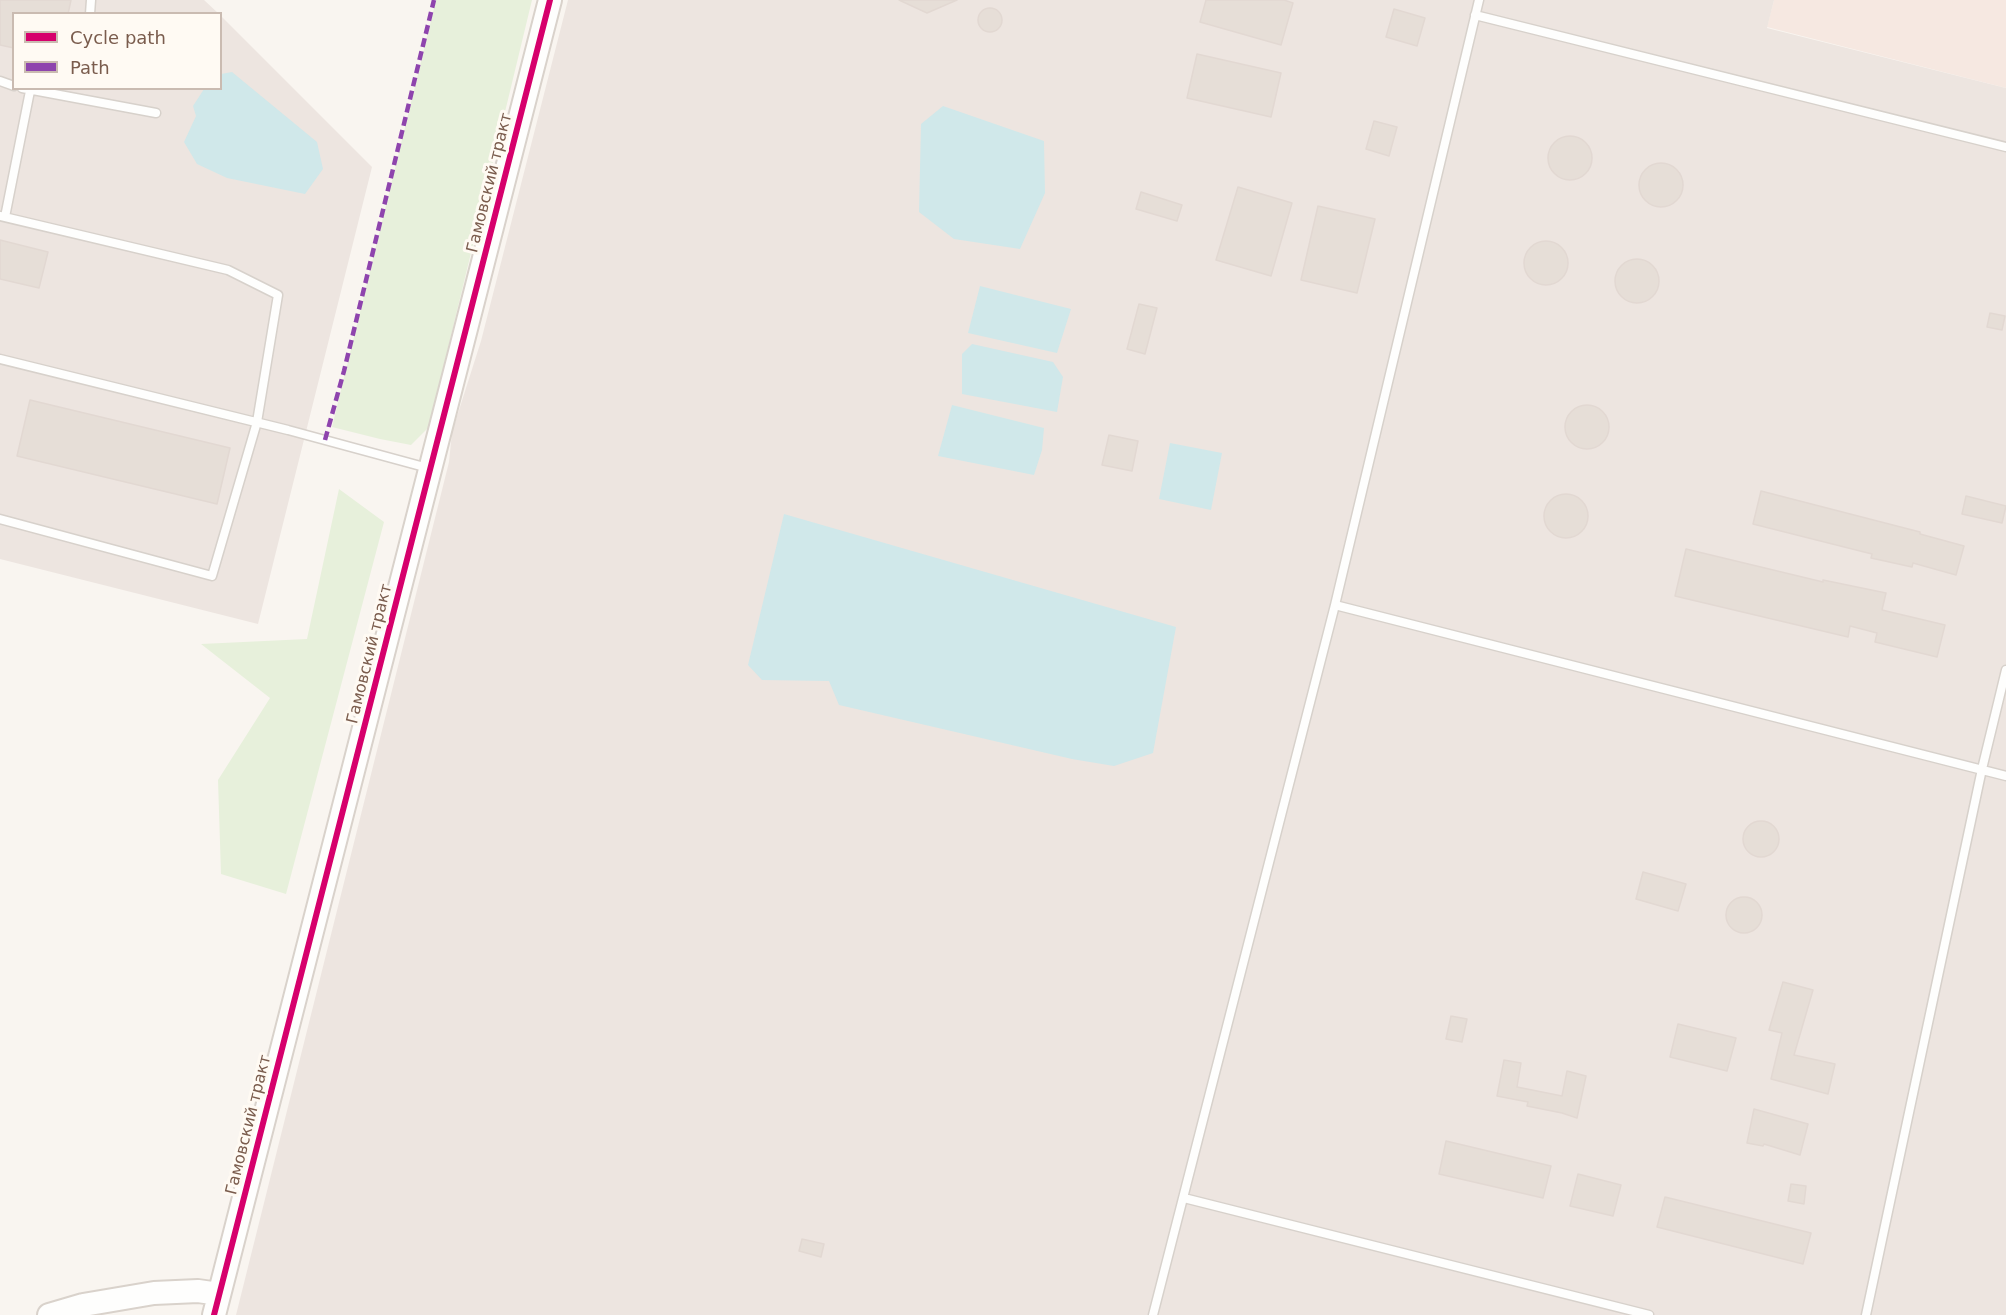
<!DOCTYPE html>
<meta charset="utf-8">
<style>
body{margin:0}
#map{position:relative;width:2006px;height:1315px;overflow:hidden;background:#f9f5f0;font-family:"DejaVu Sans",sans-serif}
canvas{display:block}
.legend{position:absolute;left:12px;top:12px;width:210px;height:78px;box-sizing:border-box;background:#fffaf3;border:2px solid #cabbb1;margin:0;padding:8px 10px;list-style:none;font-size:18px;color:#7a5c4d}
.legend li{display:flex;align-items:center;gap:12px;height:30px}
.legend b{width:30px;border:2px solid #cabbb1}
</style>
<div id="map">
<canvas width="2006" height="1315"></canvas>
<ul class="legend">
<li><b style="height:8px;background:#d6006c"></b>Cycle path</li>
<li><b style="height:8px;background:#8e44ad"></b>Path</li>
</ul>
</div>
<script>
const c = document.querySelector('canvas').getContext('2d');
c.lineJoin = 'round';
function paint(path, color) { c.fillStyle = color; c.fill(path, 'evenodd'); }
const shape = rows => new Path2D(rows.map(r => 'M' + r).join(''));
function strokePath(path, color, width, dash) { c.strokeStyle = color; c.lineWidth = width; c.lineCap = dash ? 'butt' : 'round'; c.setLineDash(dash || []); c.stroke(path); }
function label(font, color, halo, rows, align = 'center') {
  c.font = font + ' "DejaVu Sans",sans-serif'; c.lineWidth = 6; c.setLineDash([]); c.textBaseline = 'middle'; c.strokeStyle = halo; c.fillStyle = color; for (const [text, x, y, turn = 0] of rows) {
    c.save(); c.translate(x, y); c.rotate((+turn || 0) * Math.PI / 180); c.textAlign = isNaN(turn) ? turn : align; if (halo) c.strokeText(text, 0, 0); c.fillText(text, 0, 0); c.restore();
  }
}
const commercial = shape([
 [1774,0,2006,0,2006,88,1767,27]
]);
const industrial = shape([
 [0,0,204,0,218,13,14,14,14,88,220,88,221,16,372,167,258,624,0,559],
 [568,0,1774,0,1767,28,2006,88,2006,1315,236,1315,449,462,452,432,481,341]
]);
const green = shape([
 [436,0,532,0,429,427,411,445,380,439,332,427],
 [339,489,384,522,286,894,221,874,218,780,270,698,201,644,307,639]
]);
const water = shape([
 [232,72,317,142,323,169,305,194,227,178,197,164,184,142,196,116,193,106,204,89,220,88,221,74],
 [943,106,1044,141,1045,193,1020,249,954,239,919,212,921,124],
 [980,286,1071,309,1057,353,968,333],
 [972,344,1053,362,1063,377,1057,412,962,394,962,354],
 [952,405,1044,428,1042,450,1034,475,938,456],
 [1170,443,1222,453,1211,510,1159,499],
 [784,514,1176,627,1153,753,1114,766,1072,759,839,705,829,681,762,680,748,665]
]);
const building = shape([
 [0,0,71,0,68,14,14,14,14,48,0,45,0,0],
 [899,0,957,0,927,13,899,0],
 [1206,0,1284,0,1293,3,1281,45,1200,22,1206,0],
 '978 20a12 12 0 1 1 24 0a12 12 0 1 1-24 0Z',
 [1394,9,1425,18,1417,46,1386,37,1394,9],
 [1197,54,1281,73,1271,117,1187,98,1197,54],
 [1374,121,1397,127,1389,156,1366,149,1374,121],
 '1548 158a22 22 0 1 1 44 0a22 22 0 1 1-44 0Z',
 '1639 185a22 22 0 1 1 44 0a22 22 0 1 1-44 0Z',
 [1238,187,1292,203,1271,276,1216,260,1238,187],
 [1141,192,1182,205,1177,221,1136,209,1141,192],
 [1318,206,1375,219,1357,293,1301,280,1318,206],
 [0,240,48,252,39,288,0,279,0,240],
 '1524 263a22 22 0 1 1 44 0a22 22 0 1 1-44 0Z',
 '1615 281a22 22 0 1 1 44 0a22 22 0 1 1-44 0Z',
 [1139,304,1157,308,1145,354,1127,349,1139,304],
 [1990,313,2005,316,2002,330,1987,327,1990,313],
 [30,400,230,448,217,504,17,456,30,400],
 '1565 427a22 22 0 1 1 44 0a22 22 0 1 1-44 0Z',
 [1109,435,1138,441,1132,471,1102,465,1109,435],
 [1761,491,1920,532,1920,534,1964,546,1956,575,1913,563,1912,567,1871,558,1872,554,1753,524,1761,491],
 '1544 516a22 22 0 1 1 44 0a22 22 0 1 1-44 0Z',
 [1966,496,2006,506,2002,523,1962,514,1966,496],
 [1686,549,1823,582,1823,580,1886,593,1882,610,1945,625,1937,657,1875,642,1877,633,1850,626,1848,637,1675,596,1686,549],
 '1743 839a18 18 0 1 1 36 0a18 18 0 1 1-36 0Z',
 [1643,872,1686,884,1678,911,1636,899,1643,872],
 '1726 915a18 18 0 1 1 36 0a18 18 0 1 1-36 0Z',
 [1783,982,1813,990,1794,1055,1835,1064,1828,1094,1771,1079,1782,1033,1769,1030,1783,982],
 [1451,1016,1467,1019,1462,1042,1446,1039,1451,1016],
 [1678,1024,1736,1038,1727,1071,1670,1057,1678,1024],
 [1504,1060,1521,1063,1517,1087,1562,1096,1567,1071,1586,1076,1577,1118,1562,1113,1527,1106,1528,1102,1497,1096,1504,1060],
 [1754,1109,1808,1124,1800,1155,1764,1144,1763,1146,1747,1143,1754,1109],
 [1446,1141,1551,1166,1543,1198,1439,1174,1446,1141],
 [1578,1174,1621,1185,1613,1216,1570,1206,1578,1174],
 [1791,1184,1806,1186,1804,1204,1788,1201,1791,1184],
 [1665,1197,1811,1233,1803,1264,1657,1227,1665,1197],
 [802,1239,824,1244,821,1257,799,1251,802,1239]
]);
const lane = shape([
 [90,14,91,0],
 [1475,15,2006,147],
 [0,81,14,86],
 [22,88,156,113],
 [0,216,228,270,278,295,257,422,212,576,0,519],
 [5,217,30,91],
 [0,359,288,430,428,468],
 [1335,605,2006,776],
 [1184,1198,1649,1315],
 [1153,1315,1335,605,1479,0],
 [1866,1315,1982,769,2006,670]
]);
const secondary = shape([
 [49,1315,83,1305,154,1293,198,1291,219,1294],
 [214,1315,550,0]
]);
const quiet = shape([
 [325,440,344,371,434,0]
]);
const cycleway = shape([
 [214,1315,550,0]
]);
const streetNames = [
 ["Гамовский тракт",490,183,-76],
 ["Гамовский тракт",370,654,-76],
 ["Гамовский тракт",249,1125,-76]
];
paint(commercial, '#f6e8e1');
paint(industrial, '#ede5e0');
paint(green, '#e7f0db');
paint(water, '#d0e8ea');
paint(building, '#e6ded7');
strokePath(building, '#e2d8d2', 1.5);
strokePath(lane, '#d7d1cb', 11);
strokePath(secondary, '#d9d2cb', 26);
strokePath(lane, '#fefefd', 8);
strokePath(secondary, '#fefefd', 22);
strokePath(quiet, '#8e44ad', 4.5, [9, 4.5]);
strokePath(cycleway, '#d6006c', 6);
label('16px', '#7a5c4d', '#fffaf3', streetNames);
</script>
